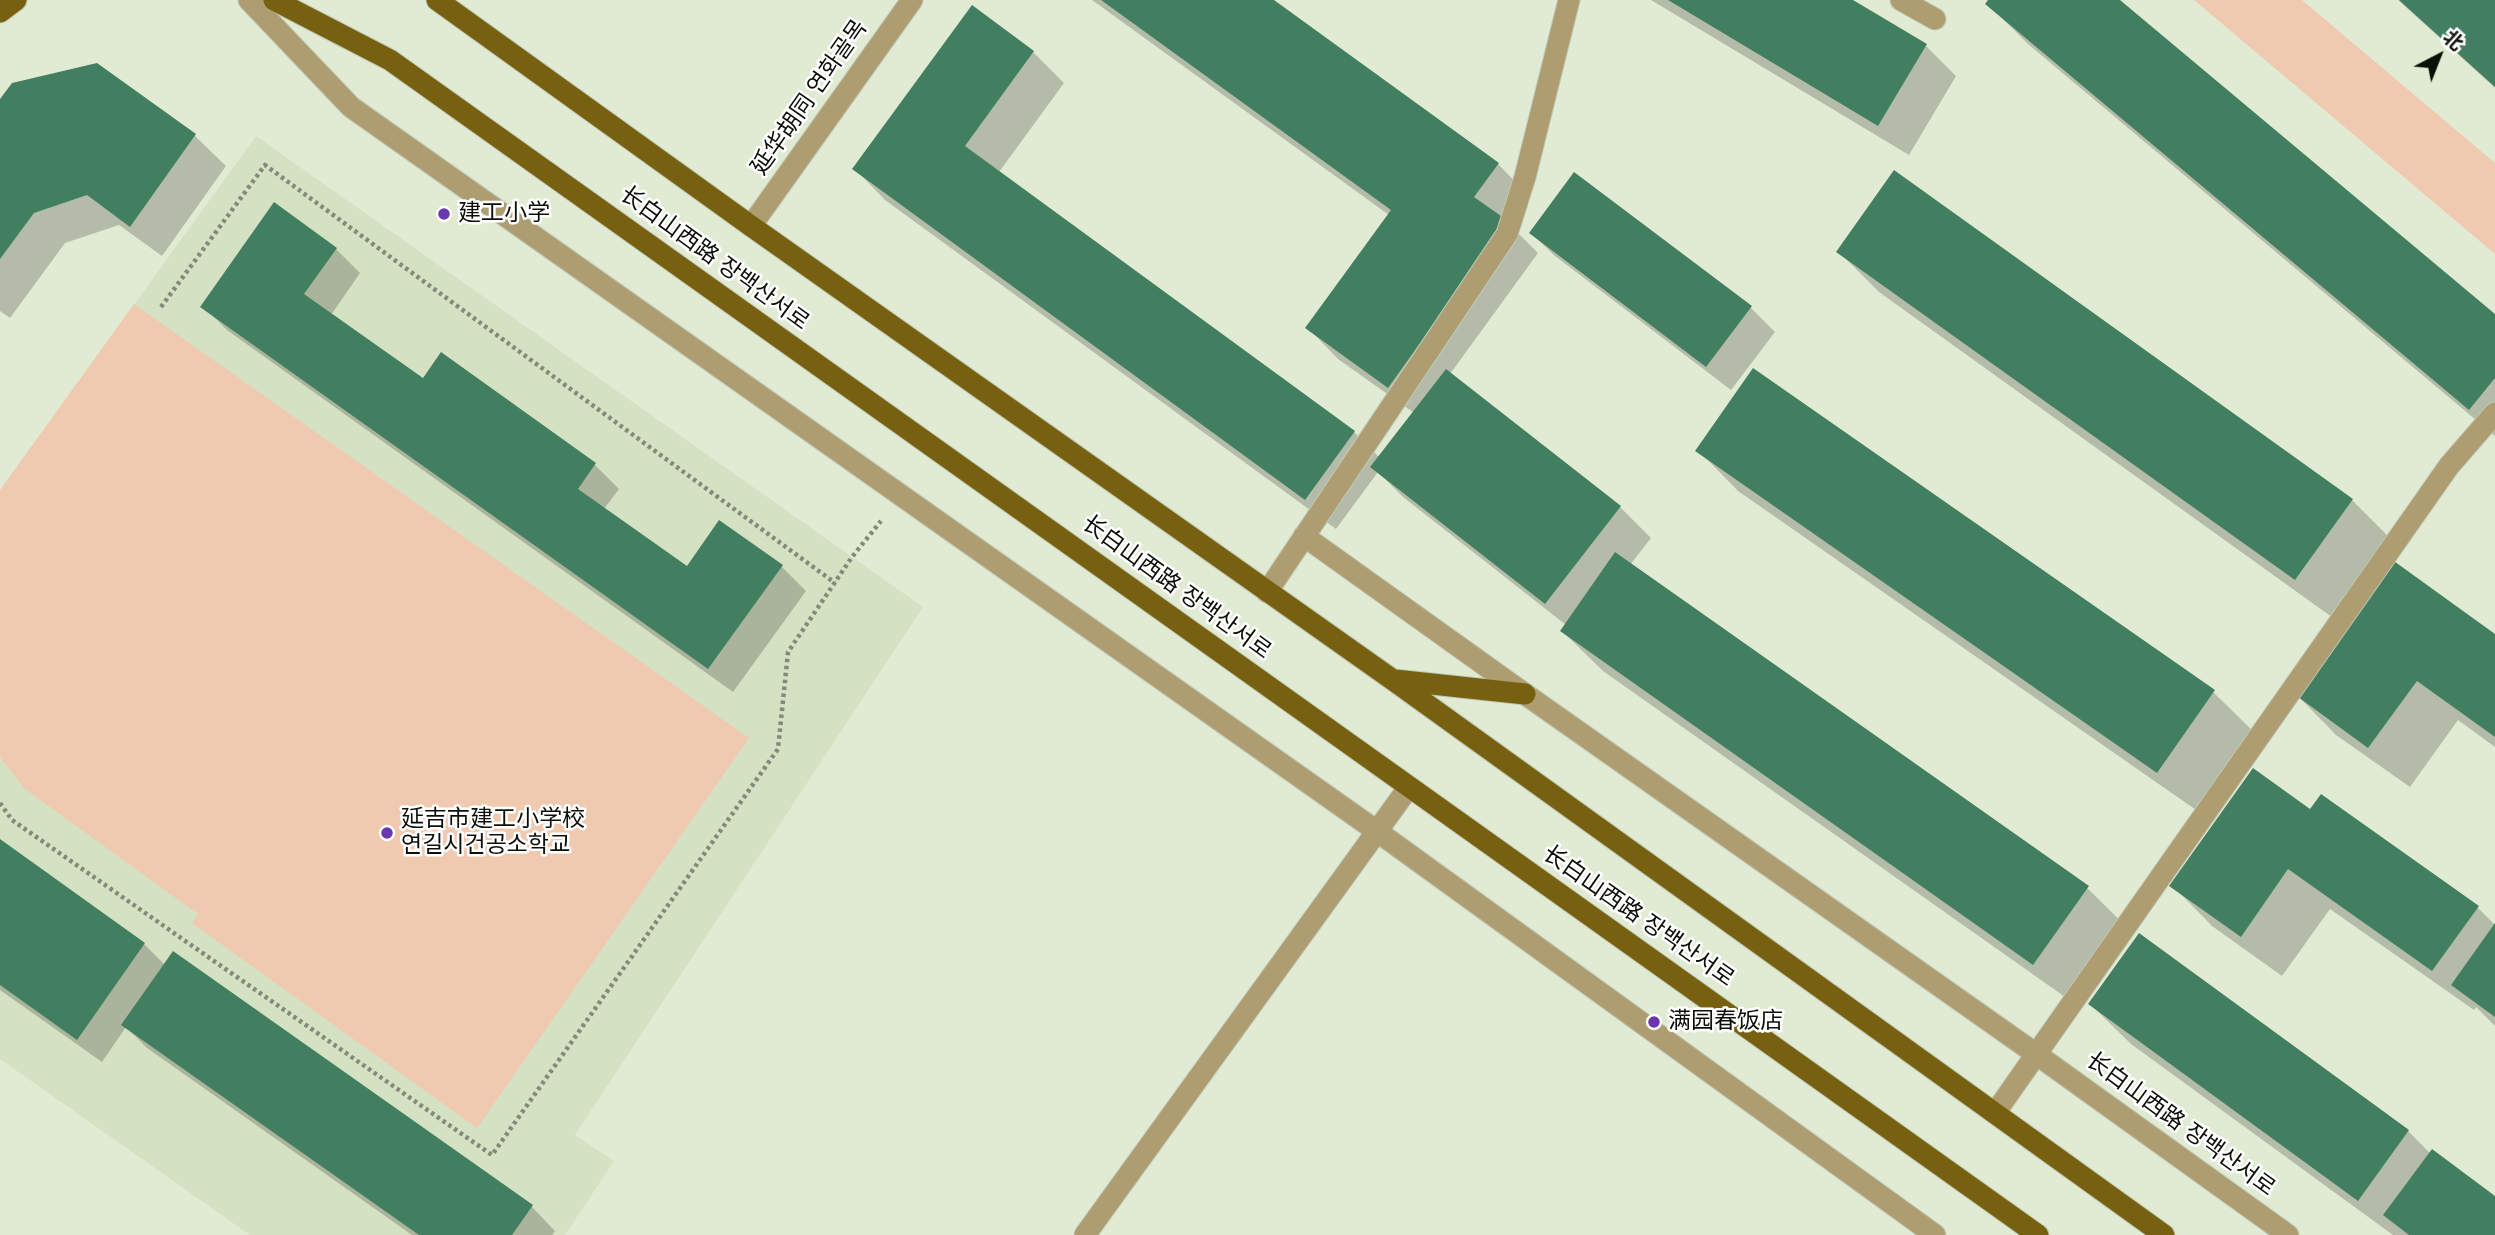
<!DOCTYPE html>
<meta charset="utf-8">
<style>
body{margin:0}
#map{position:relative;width:2495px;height:1235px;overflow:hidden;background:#e1ebd4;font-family:"DM Sans","Noto Sans SC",sans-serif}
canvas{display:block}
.north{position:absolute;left:2404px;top:21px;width:70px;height:70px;-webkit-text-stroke:5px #fff;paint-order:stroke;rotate:42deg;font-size:19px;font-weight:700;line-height:28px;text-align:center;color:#0c0f07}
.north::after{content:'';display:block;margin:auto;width:24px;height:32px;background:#0c0f07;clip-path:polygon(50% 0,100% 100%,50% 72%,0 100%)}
</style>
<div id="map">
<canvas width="2495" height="1235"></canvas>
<div class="north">北</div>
</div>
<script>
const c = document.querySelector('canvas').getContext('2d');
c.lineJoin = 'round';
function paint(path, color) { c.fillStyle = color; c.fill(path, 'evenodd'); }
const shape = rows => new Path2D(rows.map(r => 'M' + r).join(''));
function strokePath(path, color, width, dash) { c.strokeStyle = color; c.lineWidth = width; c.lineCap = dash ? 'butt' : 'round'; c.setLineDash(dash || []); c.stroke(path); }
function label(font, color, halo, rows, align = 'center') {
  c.font = font + ' "DM Sans","Noto Sans SC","Noto Sans KR",sans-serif'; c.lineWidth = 5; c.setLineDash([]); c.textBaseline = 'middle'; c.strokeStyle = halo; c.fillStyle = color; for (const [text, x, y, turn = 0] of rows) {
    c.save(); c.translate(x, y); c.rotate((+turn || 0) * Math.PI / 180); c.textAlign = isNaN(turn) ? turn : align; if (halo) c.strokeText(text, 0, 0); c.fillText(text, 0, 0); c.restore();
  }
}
const built = shape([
 [256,136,923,607,575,1135,614,1161,565,1235,250,1235,0,1059,0,490]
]);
const green = shape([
 [2194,0,2302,0,2495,163,2495,254],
 [134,304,749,738,477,1128,192,923,198,914,25,789,0,757,0,490]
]);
const shadow = shape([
 [1092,0,1271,0,1498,164,1528,195,1508,223,1538,253,1450,374,1620,507,1651,538,1630,565,2087,888,2128,928,2075,1004,1603,671,1562,631,1566,625,1403,497,1378,472,1336,529,885,200,855,169,1033,52,1064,83,999,172,1354,432,1379,457,1414,413,1338,359,1308,328,1389,215],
 [1651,0,1850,0,1926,46,1956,76,1909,155],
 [1990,0,2118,0,2495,317,2495,436,2028,44,1987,3],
 [2398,0,2495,0,2495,88],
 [97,65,195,136,226,166,162,256,119,225,65,243,10,318,0,311,0,102],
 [1894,173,2352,500,2393,541,2336,620,1879,292,1838,251],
 [1575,175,1751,308,1775,332,1731,390,1555,256,1531,233],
 [275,205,336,249,360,273,331,315,423,381,442,355,595,465,619,489,604,509,687,568,782,567,806,591,733,692,227,330,203,306],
 [1698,450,2213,692,2254,732,2199,812,1738,491],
 [2495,637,2495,747,2458,720,2410,787,2336,735,2296,694],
 [2311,811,2477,907,2495,925,2495,1026,2476,1007,2474,1010,2330,909,2282,976,2212,926,2172,885],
 [0,842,144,944,165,965,532,1207,555,1231,552,1235,412,1235,147,1048,126,1027,102,1062,0,990],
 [2140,936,2408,1131,2431,1154,2495,1199,2495,1235,2393,1235,2131,1044,2090,1004]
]);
const building = shape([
 [1101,0,1274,0,1499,163,1474,197,1508,221,1388,388,1305,328,1391,210],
 [1668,0,1853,0,1927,44,1878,126],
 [1988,0,2120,0,2495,314,2495,378,2469,410,1985,4],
 [2399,0,2495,0,2495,87],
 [972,5,1034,51,965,146,1355,431,1305,500,852,169],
 [97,63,196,134,130,227,87,195,34,213,0,259,0,99,12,83],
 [1894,170,2353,499,2295,580,1836,252],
 [1574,172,1752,306,1706,367,1529,233],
 [274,202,337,248,304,294,423,378,441,352,596,463,578,489,687,566,719,520,783,565,708,669,200,307],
 [1753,368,2215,690,2157,773,1695,451],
 [1446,369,1621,506,1545,604,1370,467],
 [1615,552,2089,886,2033,965,1560,631],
 [2391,559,2495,634,2495,737,2417,681,2368,748,2294,694],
 [2253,768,2310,809,2321,794,2479,906,2432,971,2288,869,2241,937,2169,886],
 [0,839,145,943,77,1040,0,985],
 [2495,923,2495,1017,2451,985],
 [2139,933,2409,1130,2358,1201,2088,1004],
 [173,951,533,1205,512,1235,419,1235,121,1025],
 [2432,1149,2495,1196,2495,1235,2409,1235,2383,1215]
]);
const path = shape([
 [161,307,265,165,835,583],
 [0,803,12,820,492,1155,778,749,788,652,852,557,881,521]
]);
const minor = shape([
 [1901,0,1935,19],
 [751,226,912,0],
 [1304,536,1525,694],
 [1267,592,1507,234,1525,177,1569,0],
 [1995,1113,2449,466,2495,413],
 [1085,1235,1409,787]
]);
const tertiary = shape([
 [249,0,351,107,1378,832,1935,1235],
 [1525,694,2036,1054,2288,1235]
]);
const primary = shape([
 [274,0,390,60,2038,1235],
 [437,0,751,226,1393,680,2164,1235],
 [0,12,16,0],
 [1395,680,1525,694]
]);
const markers = [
 [444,214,7,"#6938b0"],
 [387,833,7,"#6938b0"],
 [1654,1022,7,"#6938b0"]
];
const streetNames = [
 ["延华胡同 연화골목",810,98,-55],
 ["长白山西路 장백산서로",714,259,36],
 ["长白山西路 장백산서로",1176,588,36],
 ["长白山西路 장백산서로",1638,917,35],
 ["长白山西路 장백산서로",2180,1125,36]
];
const poiNames = [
 ["建工小学",458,214],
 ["延吉市建工小学校",401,820],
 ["연길시건공소학교",401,846],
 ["满园春饭店",1668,1022]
];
paint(built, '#d5e1c3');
paint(green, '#efcab1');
paint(shadow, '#0003');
paint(building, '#427f60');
strokePath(minor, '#bfc8b3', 23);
strokePath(tertiary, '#bfc8b3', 23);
strokePath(primary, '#bfc8b3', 23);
strokePath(path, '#838a7a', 4.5, [3.5, 3.5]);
strokePath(minor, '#ad9d71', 21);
strokePath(tertiary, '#ad9d71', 21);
strokePath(primary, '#776010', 21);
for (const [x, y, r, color] of markers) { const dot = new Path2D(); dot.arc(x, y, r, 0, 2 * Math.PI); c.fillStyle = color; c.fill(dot); strokePath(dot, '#fff', 2.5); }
label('23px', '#0c0f07', '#fff', streetNames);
label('23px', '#0c0f07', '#fff', poiNames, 'left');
</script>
